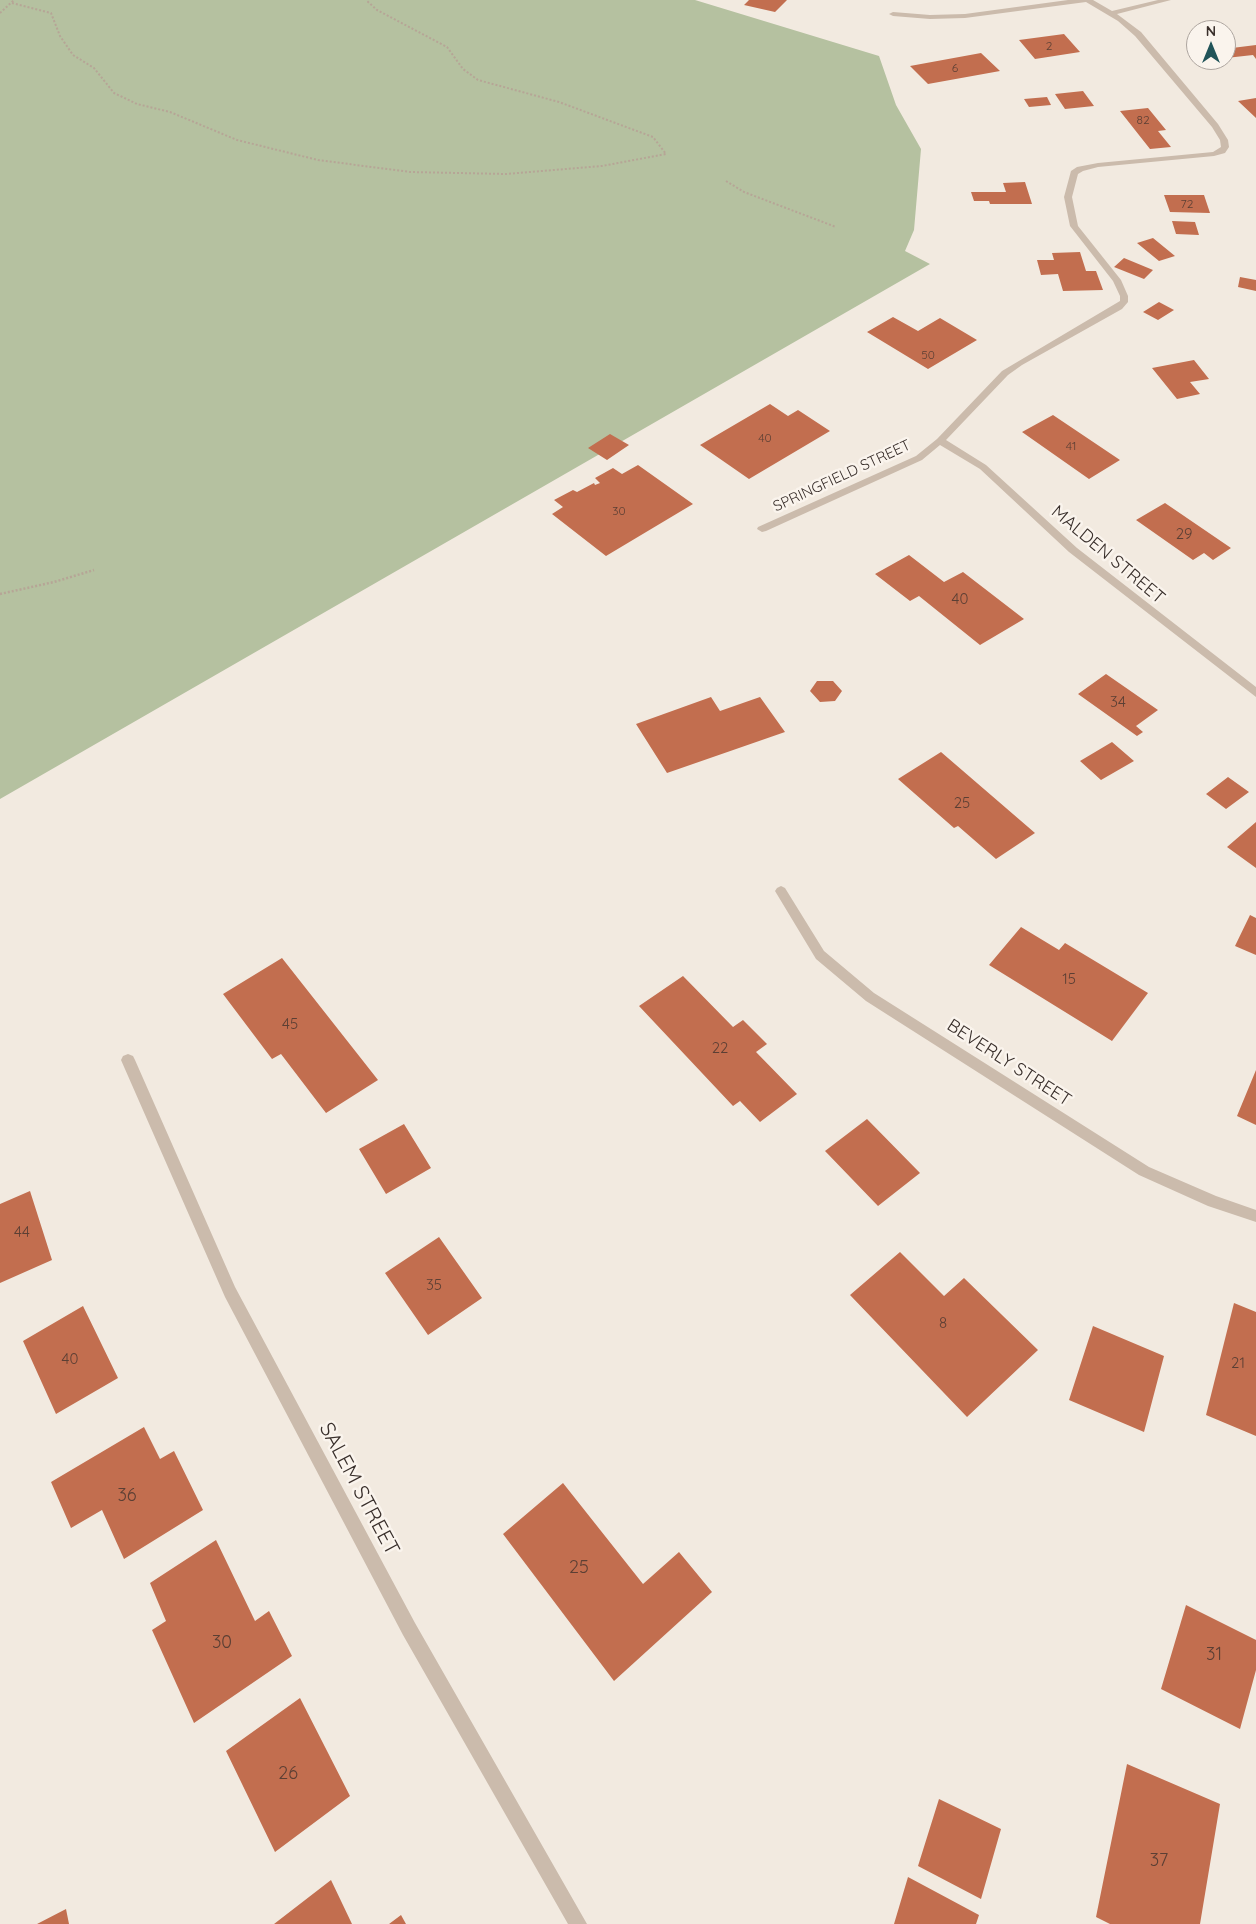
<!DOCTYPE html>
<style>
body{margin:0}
#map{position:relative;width:1256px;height:1924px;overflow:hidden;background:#f2eae0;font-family:Quicksand,sans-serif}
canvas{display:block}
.north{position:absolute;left:1186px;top:20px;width:50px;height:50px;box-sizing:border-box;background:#faf4ed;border:1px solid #ada59f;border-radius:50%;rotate:0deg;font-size:14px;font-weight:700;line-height:20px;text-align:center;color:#392f2b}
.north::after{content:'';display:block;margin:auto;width:18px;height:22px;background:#215459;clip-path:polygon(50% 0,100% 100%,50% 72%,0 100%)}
</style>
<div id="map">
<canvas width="1256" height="1924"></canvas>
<div class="north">N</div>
</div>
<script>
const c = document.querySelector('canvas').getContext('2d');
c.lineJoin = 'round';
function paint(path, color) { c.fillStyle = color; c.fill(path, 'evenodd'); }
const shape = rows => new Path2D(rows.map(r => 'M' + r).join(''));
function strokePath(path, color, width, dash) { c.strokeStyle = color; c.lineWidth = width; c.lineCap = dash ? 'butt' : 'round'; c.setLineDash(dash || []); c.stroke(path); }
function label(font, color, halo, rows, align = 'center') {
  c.font = font + ' Quicksand,sans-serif'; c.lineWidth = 5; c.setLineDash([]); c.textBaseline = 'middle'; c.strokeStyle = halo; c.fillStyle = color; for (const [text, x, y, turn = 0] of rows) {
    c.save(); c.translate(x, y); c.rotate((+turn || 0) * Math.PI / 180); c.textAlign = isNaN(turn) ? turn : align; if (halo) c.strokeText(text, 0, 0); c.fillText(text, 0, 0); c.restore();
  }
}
const green = shape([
 [0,0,695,0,879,56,896,105,921,149,914,230,905,251,930,264,0,799]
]);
const building = shape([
 [749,0,787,0,775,12,744,5],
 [1064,34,1080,52,1035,59,1019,40],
 [1226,43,1232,48,1256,45,1256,59,1253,55,1226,58],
 [981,53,1000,71,928,84,910,66],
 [1083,91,1094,106,1065,109,1055,94],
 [1047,97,1051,105,1029,107,1024,99],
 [1256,98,1256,118,1238,101],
 [1148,108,1166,130,1158,131,1171,147,1150,149,1120,111],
 [1025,182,1032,204,990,204,989,201,974,201,971,192,1006,192,1003,183],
 [1164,195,1204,195,1210,213,1170,212],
 [1172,221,1195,222,1199,235,1176,234],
 [1153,238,1175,256,1159,261,1137,243],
 [1080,252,1086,271,1096,271,1103,290,1063,291,1058,274,1041,275,1037,260,1054,260,1052,253],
 [1124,258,1153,270,1144,279,1114,267],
 [1240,277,1256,280,1256,291,1238,287],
 [1159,302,1174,310,1158,320,1143,312],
 [893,317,918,331,940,318,977,340,928,369,867,332],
 [1194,360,1209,379,1190,382,1200,394,1177,399,1152,368],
 [770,404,788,416,798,410,830,431,749,479,700,445],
 [1053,415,1120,460,1089,479,1022,432],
 [610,434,629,445,607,460,588,448],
 [638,465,693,504,606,556,552,514,563,507,554,500,573,490,577,492,594,483,595,485,600,483,595,478,613,468,622,474],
 [1165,503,1231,548,1213,560,1204,553,1193,560,1136,520],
 [909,555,944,582,963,572,1024,619,980,645,919,596,910,601,875,574],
 [1106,674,1158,710,1136,726,1143,732,1137,736,1078,694],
 [817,681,833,681,842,691,835,701,820,702,810,691],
 [711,697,720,711,760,697,785,732,667,773,636,724],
 [1112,742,1134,761,1101,780,1080,761],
 [941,752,1035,833,996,859,958,826,954,828,898,779],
 [1228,777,1249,792,1226,809,1206,794],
 [1256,822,1256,868,1227,847],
 [1250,915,1256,918,1256,955,1235,946],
 [1021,927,1059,950,1065,943,1148,993,1112,1041,989,965],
 [282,958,378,1080,326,1113,281,1054,272,1059,223,994],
 [683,976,733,1027,743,1020,767,1044,756,1052,797,1094,760,1122,740,1101,733,1106,639,1006],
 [1256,1070,1256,1125,1237,1116],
 [867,1119,920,1173,878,1206,825,1151],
 [404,1124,431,1168,386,1194,359,1149],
 [30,1191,52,1260,0,1283,0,1204],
 [439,1237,482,1298,428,1335,385,1273],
 [900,1252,944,1296,964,1278,1038,1350,967,1417,850,1295],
 [1234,1303,1256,1312,1256,1436,1206,1415],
 [83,1306,118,1378,56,1414,23,1341],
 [1093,1326,1164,1356,1144,1432,1069,1400],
 [144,1427,160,1459,174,1451,203,1510,124,1559,102,1510,71,1528,51,1482],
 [563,1483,643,1584,679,1552,712,1592,614,1681,503,1534],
 [216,1540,255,1621,269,1611,292,1656,194,1723,152,1630,166,1621,150,1583],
 [1186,1605,1256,1640,1256,1670,1240,1729,1161,1689],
 [300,1698,350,1796,275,1852,226,1751],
 [1127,1764,1220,1804,1200,1924,1110,1924,1096,1917],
 [939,1799,1001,1829,981,1899,918,1866],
 [908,1877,979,1915,976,1924,894,1924],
 [331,1880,352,1924,274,1924],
 [66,1909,69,1924,37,1924],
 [401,1915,406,1924,389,1924]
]);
const pathFar1 = shape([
 [12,3,51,13,60,36,73,55,94,68,114,93,137,104,170,112,237,140,318,160,410,172,506,174,602,166,666,154,653,137,559,102,478,80,463,69,447,47,377,10,366,0],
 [0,13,14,0],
 [726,181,744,192,836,227]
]);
const path = shape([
 [0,594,54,582,94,570]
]);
const minor = shape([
 [1068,0,1093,0,1112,11,1158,0,1171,0,1117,14,1141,32,1218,124,1228,140,1229,147,1225,153,1214,156,1098,167,1083,171,1078,174,1072,197,1078,226,1121,280,1128,296,1128,302,1122,309,1022,365,1008,375,946,440,986,465,1077,548,1256,687,1256,697,1069,552,980,469,940,445,922,460,766,531,762,532,757,529,758,527,916,456,937,439,1002,371,1120,301,1120,296,1113,281,1070,226,1064,197,1071,171,1077,167,1098,163,1213,152,1221,147,1220,140,1212,127,1135,36,1118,21,1086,2,965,18,930,19,893,16,889,14,893,12,930,15,965,14,1068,0],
 [781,886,785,888,824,951,874,993,1149,1167,1216,1196,1256,1210,1256,1222,1208,1206,1139,1175,866,1001,816,959,775,891,777,888,781,886],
 [128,1054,133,1056,135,1060,235,1287,415,1623,587,1924,568,1924,403,1635,225,1297,121,1060,123,1056,128,1054]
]);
const farNumbernames = [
 ["2",1049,46],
 ["6",955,68],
 ["82",1143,120],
 ["72",1187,204],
 ["50",928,355],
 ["40",765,438],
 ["41",1071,446],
 ["30",619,511]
];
const farStreetnames = [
 ["SPRINGFIELD STREET",842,476,-25]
];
const numberNames = [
 ["29",1184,534],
 ["40",960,599],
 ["34",1118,702],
 ["25",962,803],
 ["15",1069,979],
 ["45",290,1024],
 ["22",720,1048],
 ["44",22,1232],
 ["35",434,1285],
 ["8",943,1323],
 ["40",70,1359],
 ["21",1238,1363]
];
const streetNames = [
 ["MALDEN STREET",1108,555,40],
 ["BEVERLY STREET",1009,1063,33]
];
const nearNumbernames = [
 ["36",127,1496],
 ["25",579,1568],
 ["30",222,1643],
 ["31",1214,1655],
 ["26",288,1774],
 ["37",1159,1861]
];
const nearStreetnames = [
 ["SALEM STREET",359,1489,62]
];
paint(green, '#b5c1a0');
paint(building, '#c26e4f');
strokePath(pathFar1, '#b6a596', 2, [2, 2]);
strokePath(path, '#b6a596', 2.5, [2, 2]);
paint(minor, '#cbbbac');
label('12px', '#5b3f34', null, farNumbernames);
label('15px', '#392f2b', '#faf4ed', farStreetnames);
label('15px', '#5b3f34', null, numberNames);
label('18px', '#392f2b', '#faf4ed', streetNames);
label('18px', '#5b3f34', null, nearNumbernames);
label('21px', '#392f2b', '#faf4ed', nearStreetnames);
</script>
